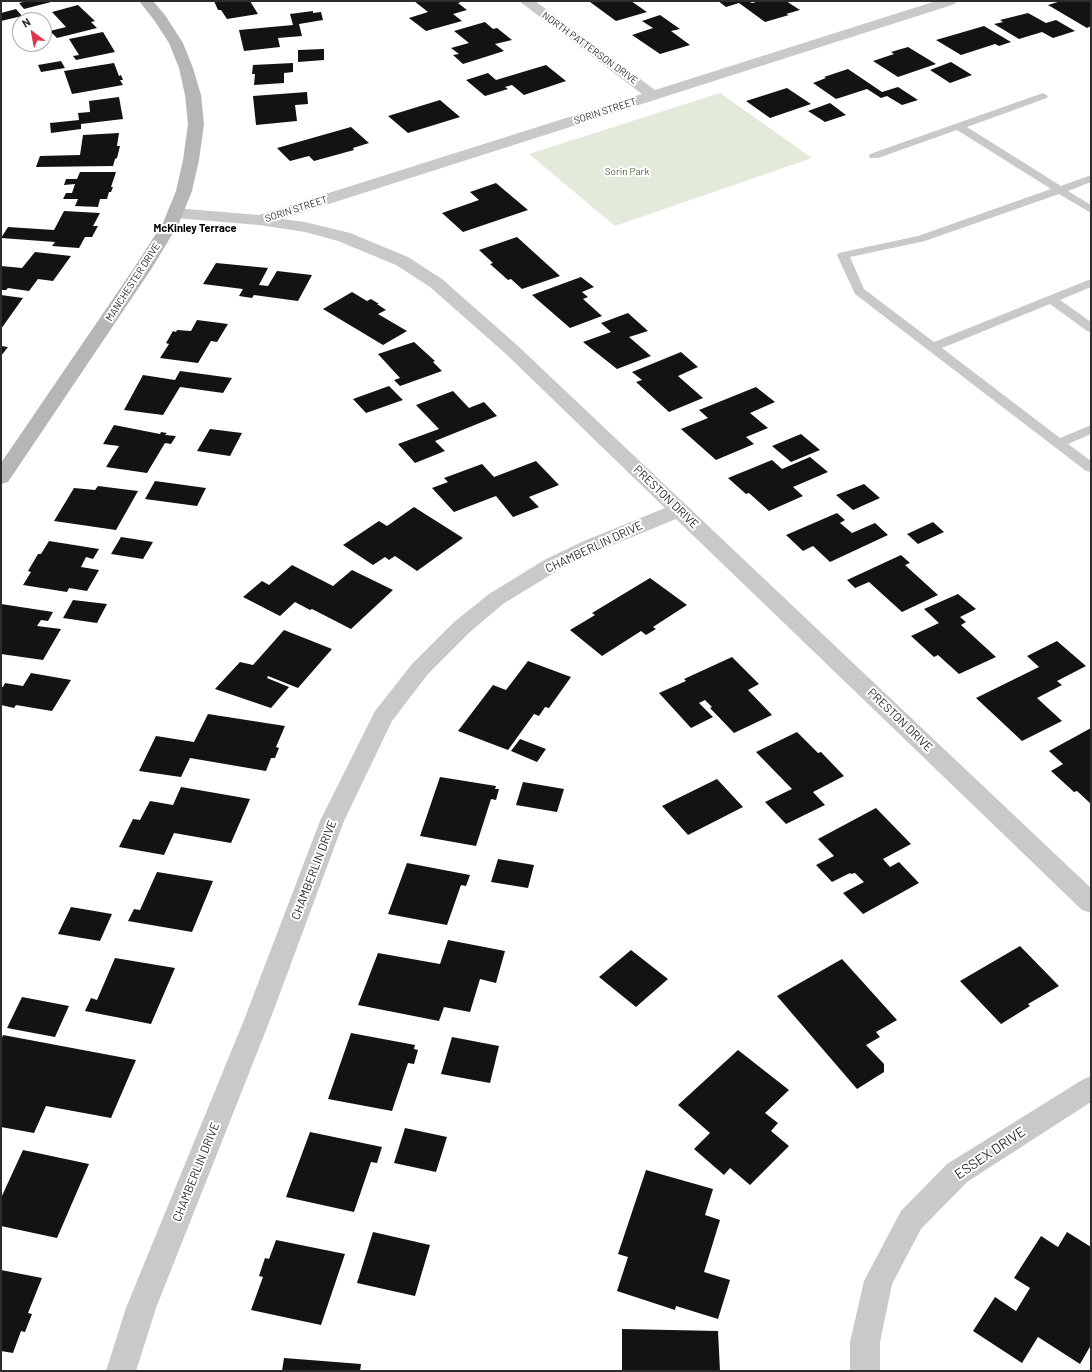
<!DOCTYPE html>
<style>
body{margin:0}
#map{position:relative;width:1092px;height:1372px;overflow:hidden;background:#fff;font-family:Barlow,sans-serif}
canvas{display:block}
.frame{position:absolute;inset:0;border:2px solid #2c2c2c;pointer-events:none}
.north{position:absolute;left:12px;top:12px;width:40px;height:40px;box-sizing:border-box;background:#fff;border:1px solid #ababab;border-radius:50%;rotate:328deg;font-size:11px;font-weight:700;line-height:16px;text-align:center;color:#2c2c2c}
.north::after{content:'';display:block;margin:auto;width:14px;height:18px;background:#dd354a;clip-path:polygon(50% 0,100% 100%,50% 72%,0 100%)}
</style>
<div id="map">
<canvas width="1092" height="1372"></canvas>
<div class="frame"></div>
<div class="north">N</div>
</div>
<script>
const c = document.querySelector('canvas').getContext('2d');
c.lineJoin = 'round';
function paint(path, color) { c.fillStyle = color; c.fill(path, 'evenodd'); }
const shape = rows => new Path2D(rows.map(r => 'M' + r).join(''));
function label(font, color, halo, rows, align = 'center') {
  c.font = font + ' Barlow,sans-serif'; c.lineWidth = 4; c.setLineDash([]); c.textBaseline = 'middle'; c.strokeStyle = halo; c.fillStyle = color; for (const [text, x, y, turn = 0] of rows) {
    c.save(); c.translate(x, y); c.rotate((+turn || 0) * Math.PI / 180); c.textAlign = isNaN(turn) ? turn : align; if (halo) c.strokeText(text, 0, 0); c.fillText(text, 0, 0); c.restore();
  }
}
const green = shape([
 [720,93,812,158,615,226,529,154]
]);
const building = shape([
 [28,1,51,1,51,2,24,9,19,3],
 [214,1,250,1,258,14,227,19,221,10,218,10],
 [414,1,459,1,461,2,458,3,467,10,453,14,462,21,426,31,409,18,428,12],
 [595,1,631,1,647,12,616,21,590,2],
 [718,1,748,1,752,3,760,1,786,1,800,10,786,14,789,15,765,22,739,3,726,7],
 [1061,1,1091,1,1091,26,1087,28,1048,5],
 [78,5,95,21,91,22,97,28,57,38,50,31,66,27,52,12],
 [16,9,22,16,1,21,1,13],
 [313,11,313,13,321,12,323,20,299,24,302,36,278,38,280,47,244,51,239,30,293,25,290,14],
 [1028,13,1046,23,1056,20,1075,31,1053,38,1042,32,1019,39,994,24,1003,22,1000,20],
 [660,15,680,29,671,31,690,45,660,54,632,35,653,28,642,21],
 [485,22,493,29,497,28,512,40,495,44,504,51,463,64,453,55,459,54,451,48,469,43,454,31],
 [984,26,1011,42,999,46,995,44,961,55,936,40],
 [103,32,115,52,76,60,73,56,79,55,69,39],
 [908,47,936,64,898,77,873,61,894,54,891,52],
 [324,49,324,60,298,62,298,50],
 [61,61,65,68,41,72,38,65],
 [951,62,972,75,950,83,930,70],
 [114,63,119,76,121,75,123,80,120,80,123,85,72,94,64,71],
 [293,63,293,72,284,73,284,83,254,85,255,74,252,74,253,65],
 [546,65,566,81,524,95,512,85,505,87,508,89,485,96,466,80,488,73,496,80],
 [848,69,882,92,898,87,918,100,902,105,887,96,881,98,867,89,836,99,813,83,826,78,824,77],
 [787,88,811,104,770,118,746,101],
 [307,92,308,104,295,105,297,121,256,125,253,96],
 [119,97,123,119,81,124,81,129,51,133,50,123,79,120,78,113,90,112,89,101],
 [440,100,460,117,408,133,388,116],
 [830,103,846,115,825,122,808,111],
 [351,127,369,143,353,148,354,150,314,161,309,156,290,161,277,148],
 [119,133,117,146,120,146,117,158,115,159,113,166,36,167,40,156,80,155,83,135],
 [80,172,116,172,111,187,113,187,111,192,109,192,107,199,100,199,98,207,75,206,78,199,63,199,66,193,72,193,75,184,64,185,66,179,77,179],
 [496,183,528,210,463,232,442,213,479,200,470,192],
 [64,211,100,213,93,226,98,226,92,237,85,237,79,248,52,246,55,242,1,238,8,227,54,230],
 [517,237,560,276,522,289,511,279,508,280,490,264,493,263,479,250],
 [35,252,71,256,53,281,38,279,29,291,8,288,6,290,1,290,1,266,22,268],
 [216,263,268,268,259,285,268,286,277,271,312,275,298,301,254,295,252,298,239,296,243,289,203,284],
 [581,277,594,287,582,292,588,297,583,299,602,316,570,328,532,295],
 [352,292,367,301,371,299,379,304,377,304,386,310,378,314,407,331,383,345,323,309],
 [1,295,23,298,1,329],
 [628,313,648,331,629,337,651,356,617,369,583,342,611,332,601,323],
 [197,320,228,324,217,342,211,341,198,363,160,358,169,344,166,343,173,331,176,332,177,330,191,331],
 [414,342,435,361,433,362,442,371,400,386,394,380,400,378,378,354],
 [1,346,8,347,1,356],
 [681,352,698,367,678,376,703,398,669,412,636,382,642,380,632,372],
 [180,371,232,378,223,393,180,387,163,415,124,410,143,375,175,380],
 [389,386,403,400,366,413,353,399],
 [756,387,775,402,750,413,768,428,746,437,754,444,716,460,681,429,708,418,699,410],
 [453,391,469,408,484,402,497,416,435,441,445,451,415,463,398,444,439,429,416,405],
 [114,425,160,434,161,432,167,433,165,435,176,436,171,444,165,443,147,473,106,467,119,446,103,444],
 [210,429,242,433,230,456,197,451],
 [801,434,820,450,791,462,772,446],
 [810,457,828,472,793,487,803,496,769,511,749,493,746,494,728,478,772,460,782,469],
 [536,461,559,485,529,497,539,507,513,517,496,496,454,512,432,488,448,482,444,478,482,464,494,477],
 [155,481,206,488,197,506,145,499],
 [864,484,880,498,853,510,836,495],
 [98,486,138,491,116,530,54,521,74,488,95,490],
 [414,507,463,538,417,571,395,556,389,560,385,557,373,565,343,545,379,521,387,526],
 [837,513,845,520,840,523,852,533,875,523,888,535,830,562,813,546,803,551,786,535],
 [933,522,944,532,918,544,907,534],
 [121,537,153,542,143,559,111,554],
 [49,541,99,549,93,559,86,557,81,567,99,570,87,591,69,588,67,592,23,585,31,572,28,571,38,554,41,554],
 [901,555,910,563,905,565,938,595,902,612,869,582,855,588,847,580],
 [292,565,333,586,352,570,393,590,351,629,312,609,310,610,295,602,280,616,243,597,262,581,269,585],
 [650,578,687,605,653,627,656,629,646,635,641,631,602,656,570,630,595,615,592,613],
 [958,594,976,609,960,617,966,622,961,625,996,657,959,674,938,655,934,657,911,636,939,623,924,609],
 [73,600,107,604,97,623,63,618],
 [1,604,53,612,48,621,41,620,37,626,61,629,43,660,1,654],
 [284,630,332,649,298,688,268,676,267,678,289,687,271,708,215,689,240,662,253,665],
 [1057,641,1086,666,1057,681,1062,685,1037,698,1062,721,1022,741,976,698,1039,667,1027,656],
 [732,657,759,684,748,690,772,715,734,733,710,708,712,707,705,700,699,703,713,717,691,728,659,693,686,681,684,679],
 [528,661,571,677,549,708,545,707,539,716,534,714,508,750,458,731,493,685,506,690],
 [31,673,71,680,52,711,16,705,14,708,1,705,1,687,3,687,5,683,23,686],
 [208,714,285,726,276,747,279,748,275,758,271,758,266,771,190,758,181,777,139,771,156,736,194,742],
 [1091,728,1091,804,1077,791,1074,792,1051,771,1063,764,1049,751],
 [797,732,818,753,821,752,844,776,813,792,825,805,786,824,765,802,792,789,756,752],
 [520,739,546,749,537,762,511,751],
 [440,777,496,786,495,789,499,789,496,800,491,799,476,846,420,836],
 [717,779,743,807,688,835,662,806],
 [523,782,564,789,557,812,516,805],
 [181,787,250,799,231,843,174,833,164,855,119,847,133,819,140,820,150,801,173,805],
 [876,808,911,844,883,859,890,867,899,862,919,883,863,914,843,893,864,882,855,873,851,874,850,873,832,882,816,865,834,856,818,839],
 [498,859,534,865,528,888,491,882],
 [407,863,470,875,466,886,461,885,447,925,388,914],
 [157,872,213,881,192,932,128,921,134,909,140,910],
 [71,907,112,914,100,941,58,934],
 [448,940,505,951,496,983,480,979,470,1012,444,1007,439,1021,358,1005,378,953,440,964],
 [1020,946,1059,986,1028,1004,1030,1006,1001,1024,960,981],
 [631,950,668,979,636,1007,599,977],
 [115,958,175,968,151,1024,85,1011,91,998,97,1000],
 [842,959,897,1020,876,1032,880,1037,866,1045,884,1064,884,1072,857,1089,777,996],
 [22,997,69,1006,55,1037,7,1028],
 [351,1033,415,1045,414,1049,418,1050,414,1064,408,1063,392,1111,328,1099],
 [3,1035,136,1060,111,1118,46,1106,34,1133,1,1127,1,1040],
 [452,1037,499,1046,490,1083,441,1074],
 [738,1050,789,1090,765,1113,778,1123,771,1131,789,1146,750,1185,730,1168,724,1175,694,1149,710,1133,678,1105],
 [405,1128,447,1137,436,1172,394,1163],
 [310,1132,382,1147,377,1163,371,1162,354,1212,286,1197],
 [23,1150,89,1164,57,1238,1,1226,1,1198],
 [646,1170,713,1189,705,1215,720,1220,704,1272,730,1280,718,1319,676,1306,675,1310,617,1291,628,1257,618,1254],
 [373,1232,430,1245,415,1296,357,1283],
 [1067,1232,1091,1247,1091,1345,1080,1364,1038,1337,1022,1363,973,1331,995,1297,1016,1311,1030,1288,1014,1278,1041,1236,1058,1247],
 [276,1240,345,1254,321,1325,251,1310,263,1277,259,1276,265,1258,269,1259],
 [1,1270,42,1278,28,1313,32,1314,25,1332,21,1331,13,1353,1,1351],
 [622,1329,718,1331,720,1371,622,1371],
 [284,1358,361,1364,360,1371,282,1371]
]);
const lane = shape([
 [1043,93,1048,96,1047,98,967,127,1061,186,1091,175,1091,182,1068,191,1091,205,1091,213,1059,194,925,241,850,257,864,289,934,342,1091,279,1091,287,1060,300,1091,322,1091,332,1087,331,1050,304,942,348,1060,438,1091,425,1091,434,1068,444,1091,461,1091,472,1086,471,855,294,837,255,839,253,843,252,918,236,1051,189,957,130,878,158,870,158,869,156,870,154,1043,93]
]);
const street = shape([
 [519,1,535,1,655,90,936,1,957,1,955,4,282,219,305,222,350,233,408,257,442,279,518,346,1091,888,1091,913,1082,910,676,519,598,551,560,569,503,604,470,632,428,674,392,721,344,821,270,1020,156,1308,136,1371,106,1371,126,1308,244,1020,320,821,375,711,412,664,454,622,489,594,546,559,584,541,665,508,506,354,430,287,396,265,338,241,305,232,259,225,175,218,169,217,167,213,169,209,175,208,259,215,642,94,519,1],
 [1091,1076,1091,1102,967,1182,921,1229,892,1284,880,1342,880,1371,850,1371,850,1342,864,1281,901,1211,947,1164,1082,1080,1091,1076]
]);
const secondary = shape([
 [139,1,153,1,165,15,183,43,193,68,201,95,204,124,199,160,192,191,179,223,152,268,8,482,1,484,1,463,134,268,163,223,176,191,183,160,188,124,185,95,179,68,169,43,154,20,139,1]
]);
const farStreetnames = [
 ["NORTH PATTERSON DRIVE",590,48,36],
 ["SORIN STREET",605,111,-18],
 ["SORIN STREET",296,209,-18],
 ["MANCHESTER DRIVE",133,282,-57]
];
const farParknames = [
 ["Sorin Park",627,172]
];
const farNeighbourhoodnames = [
 ["McKinley Terrace",195,228]
];
const streetNames = [
 ["PRESTON DRIVE",666,497,44],
 ["CHAMBERLIN DRIVE",594,547,-25],
 ["PRESTON DRIVE",900,720,44],
 ["CHAMBERLIN DRIVE",314,870,-69],
 ["CHAMBERLIN DRIVE",196,1172,-68]
];
const nearStreetnames = [
 ["ESSEX DRIVE",990,1153,-34]
];
paint(green, '#e3eada');
paint(building, '#131313');
paint(lane, '#c9c9c9');
paint(street, '#c9c9c9');
paint(secondary, '#b6b6b6');
label('10px', '#2c2c2c', '#fff', farStreetnames);
label('10px', '#52663c', '#fff', farParknames);
label('bold 11px', '#000', '#fff', farNeighbourhoodnames);
label('12px', '#2c2c2c', '#fff', streetNames);
label('14px', '#2c2c2c', '#fff', nearStreetnames);
</script>
